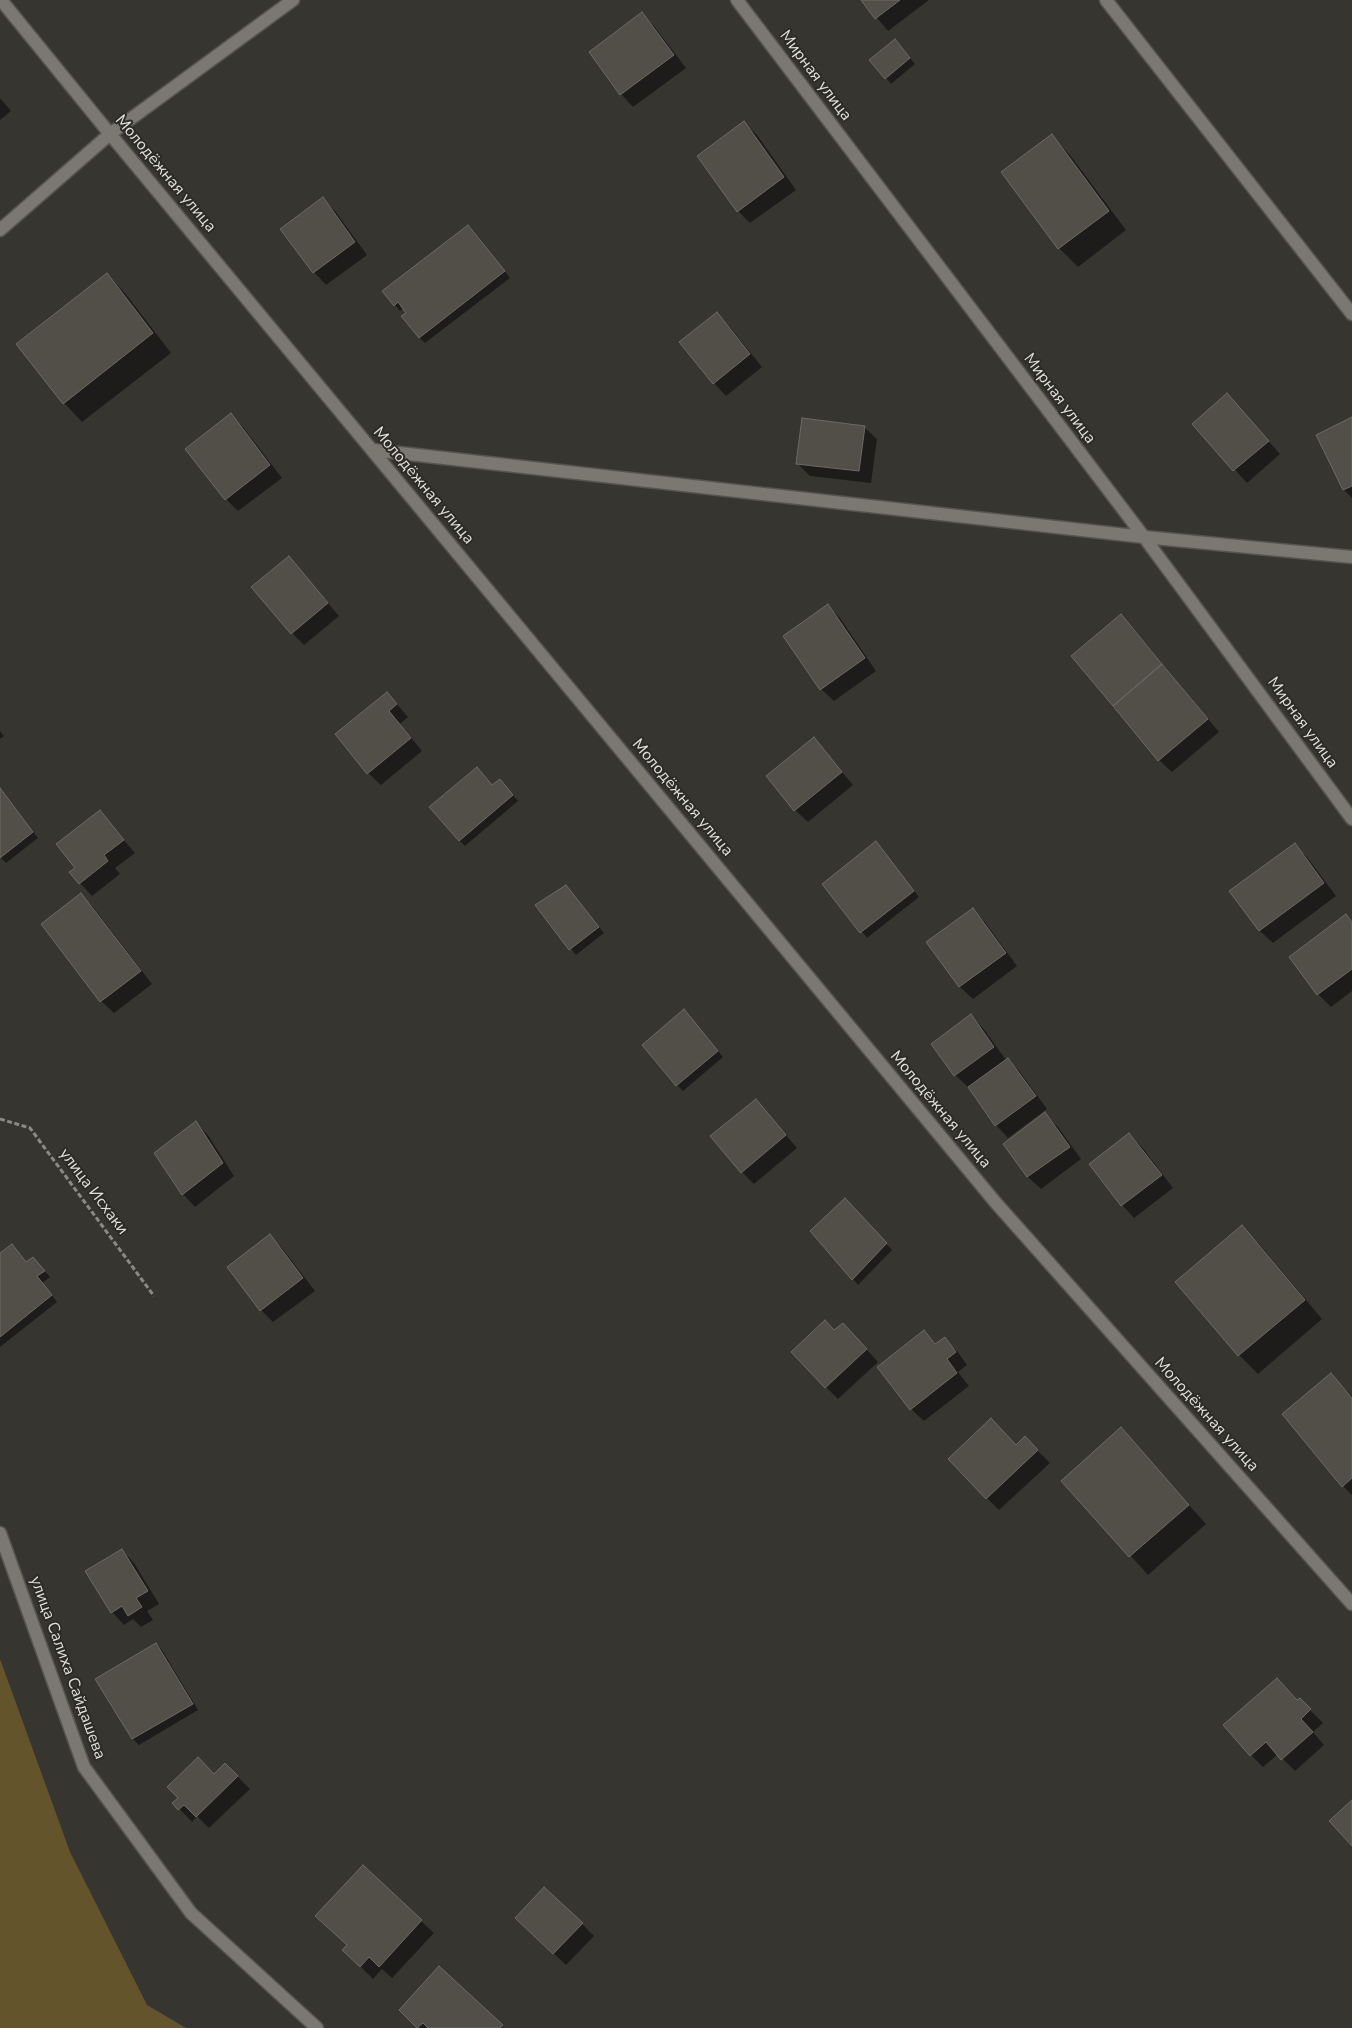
<!DOCTYPE html>
<meta charset="utf-8">
<style>
body{margin:0}
canvas{display:block;background:#373530}
</style>
<canvas width="1352" height="2028"></canvas>
<script>
const c = document.querySelector('canvas').getContext('2d');
c.lineJoin = 'round';
function paint(path, color) { c.fillStyle = color; c.fill(path, 'evenodd'); }
const shape = rows => new Path2D(rows.map(r => 'M' + r).join(''));
function strokePath(path, color, width, dash) { c.strokeStyle = color; c.lineWidth = width; c.lineCap = dash ? 'butt' : 'round'; c.setLineDash(dash || []); c.stroke(path); }
function label(font, color, halo, rows, align = 'center') {
  c.font = font + ' "Nunito Sans",sans-serif'; c.lineWidth = 4; c.setLineDash([]); c.textBaseline = 'middle'; c.strokeStyle = halo; c.fillStyle = color; for (const [text, x, y, turn = 0] of rows) {
    c.save(); c.translate(x, y); c.rotate((+turn || 0) * Math.PI / 180); c.textAlign = isNaN(turn) ? turn : align; if (halo) c.strokeText(text, 0, 0); c.fillText(text, 0, 0); c.restore();
  }
}
const green = shape([
 [0,1659,70,1852,147,2005,186,2028,0,2028]
]);
const shadow = shape([
 [862,0,929,0,888,31],
 [642,14,654,26,686,68,633,107,621,94,590,52],
 [900,46,915,64,891,84,886,78],
 [0,98,11,111,0,120],
 [744,123,757,135,796,190,750,223,738,211],
 [1052,136,1070,155,1126,230,1078,267,1059,248],
 [323,199,335,211,367,255,326,285,314,272],
 [474,232,510,278,425,343,419,337,404,308,400,311,395,305],
 [107,275,125,293,171,353,82,422,64,403],
 [716,313,729,326,762,367,726,396,714,383],
 [1227,395,1280,454,1247,483,1194,424],
 [231,415,243,427,282,478,238,511,226,499],
 [1352,419,1352,498,1344,490,1317,436],
 [864,427,877,439,871,483,810,476,797,463],
 [289,558,339,616,304,645,292,633],
 [828,606,840,618,876,671,834,701,821,689],
 [1121,616,1133,628,1219,732,1172,772,1159,760],
 [387,693,408,717,400,724,422,751,381,785,368,773],
 [0,731,4,736,0,739],
 [814,739,853,785,808,822,795,810],
 [493,786,505,786,518,801,465,846,459,840],
 [0,789,38,838,6,863,0,857],
 [100,812,135,853,115,868,120,874,92,896,80,883,77,868],
 [876,843,919,897,867,938,824,884],
 [1294,845,1307,857,1336,896,1273,943,1260,931,1231,891],
 [572,893,604,933,576,955,537,905],
 [81,895,93,907,152,984,114,1013,101,1001,43,924],
 [973,910,985,922,1017,966,973,999,960,987,928,943],
 [1346,916,1352,921,1352,991,1331,1007,1318,994,1291,957],
 [971,1016,983,1028,1006,1060,1008,1059,1020,1072,1047,1109,1008,1138,996,1125,968,1087,955,1075],
 [690,1017,723,1057,683,1091,677,1085],
 [756,1100,797,1148,754,1184,742,1172],
 [1045,1114,1058,1127,1081,1159,1041,1189,1028,1177,1004,1144],
 [196,1123,208,1135,234,1176,195,1207,183,1194],
 [1129,1134,1142,1147,1173,1188,1134,1218,1122,1205],
 [845,1200,892,1250,858,1285,853,1279],
 [1242,1227,1260,1245,1322,1319,1258,1374,1239,1355,1177,1282],
 [270,1236,282,1248,315,1291,273,1322,261,1310],
 [0,1254,27,1263,33,1258,50,1277,42,1283,57,1302,0,1347],
 [835,1332,855,1337,878,1362,838,1399,826,1387],
 [924,1332,937,1345,944,1339,957,1351,967,1365,958,1372,969,1386,924,1421,911,1409],
 [1331,1375,1352,1396,1352,1495,1343,1486],
 [1121,1429,1206,1524,1148,1575,1063,1481],
 [1025,1438,1050,1463,999,1510,987,1498,1017,1446],
 [122,1550,134,1563,159,1604,147,1611,153,1620,141,1627,133,1619,124,1625,112,1612],
 [156,1644,162,1650,198,1710,139,1745,133,1739,97,1679],
 [1300,1700,1323,1723,1313,1732,1324,1745,1295,1771,1278,1754,1263,1767,1251,1755],
 [225,1764,250,1789,209,1828,197,1816,192,1822,174,1803,214,1775],
 [421,1921,434,1933,392,1978,382,1969,373,1979,356,1962,348,1945],
 [582,1924,594,1936,566,1965,529,1930],
 [439,1968,503,2028,419,2028,400,2010]
]);
const building = shape([
 [861,0,900,0,875,19,861,0],
 [642,12,674,55,620,95,589,52,642,12],
 [895,39,910,58,885,79,869,60,895,39],
 [744,121,784,177,737,212,697,156,744,121],
 [1052,134,1109,211,1058,249,1001,172,1052,134],
 [323,197,355,242,313,273,280,229,323,197],
 [468,225,505,271,419,338,401,316,406,313,398,302,394,306,382,291,468,225],
 [107,273,153,333,63,404,16,344,107,273],
 [717,312,750,354,713,384,679,342,717,312],
 [1227,393,1269,441,1233,471,1192,424,1227,393],
 [231,413,270,465,225,500,185,449,231,413],
 [1352,417,1352,486,1343,490,1316,435,1352,417],
 [802,418,865,426,859,471,796,464,802,418],
 [289,556,328,603,291,634,251,587,289,556],
 [828,604,865,658,820,690,783,636,828,604],
 [1121,614,1162,664,1113,706,1071,656,1121,614],
 [1162,664,1208,719,1158,761,1113,706,1162,664],
 [387,692,397,704,389,711,411,738,367,774,335,734,387,692],
 [814,737,842,772,794,811,766,776,814,737],
 [477,767,492,785,500,779,513,795,459,841,429,807,477,767],
 [0,788,33,832,0,858,0,788],
 [100,810,124,840,104,855,108,861,79,884,69,872,75,868,56,844,100,810],
 [876,841,914,891,860,933,822,884,876,841],
 [1295,843,1324,883,1259,931,1229,891,1295,843],
 [566,885,599,927,569,950,535,905,566,885],
 [81,893,141,971,100,1002,41,924,81,893],
 [973,908,1006,953,959,987,926,942,973,908],
 [1346,914,1352,922,1352,969,1317,995,1289,957,1346,914],
 [684,1009,718,1051,676,1086,642,1045,684,1009],
 [971,1014,994,1047,954,1076,931,1044,971,1014],
 [1008,1058,1036,1096,995,1126,968,1087,1008,1058],
 [756,1099,786,1135,741,1173,710,1136,756,1099],
 [1045,1112,1070,1147,1027,1177,1003,1144,1045,1112],
 [196,1121,223,1163,182,1195,154,1153,196,1121],
 [1129,1133,1162,1175,1121,1206,1089,1164,1129,1133],
 [845,1198,887,1243,852,1280,810,1231,845,1198],
 [1242,1225,1305,1300,1238,1356,1175,1282,1242,1225],
 [270,1234,303,1278,260,1311,227,1267,270,1234],
 [12,1244,26,1262,33,1257,45,1271,37,1276,52,1295,0,1337,0,1253,12,1244],
 [825,1320,834,1330,843,1323,867,1349,825,1388,791,1352,825,1320],
 [924,1330,935,1344,945,1337,956,1352,947,1359,957,1373,910,1410,877,1367,924,1330],
 [1331,1373,1352,1398,1352,1478,1342,1487,1282,1414,1331,1373],
 [991,1418,1016,1445,1025,1436,1038,1450,986,1499,948,1459,991,1418],
 [1121,1427,1189,1505,1129,1557,1061,1481,1121,1427],
 [122,1549,148,1591,136,1598,142,1607,128,1616,122,1606,111,1613,85,1571,122,1549],
 [156,1643,193,1704,132,1739,95,1679,156,1643],
 [1277,1678,1297,1700,1300,1698,1311,1709,1301,1719,1313,1732,1281,1760,1266,1742,1250,1756,1223,1725,1277,1678],
 [198,1757,214,1774,225,1763,238,1776,196,1817,184,1805,178,1810,172,1803,178,1798,167,1787,198,1757],
 [1352,1800,1352,1846,1329,1821,1352,1800],
 [363,1865,422,1920,379,1967,369,1957,360,1967,342,1950,347,1945,315,1916,363,1865],
 [544,1887,583,1923,553,1954,515,1918,544,1887],
 [439,1966,503,2025,500,2028,428,2028,423,2023,417,2028,399,2010,439,1966]
]);
const path = shape([
 [0,1119,30,1128,154,1296]
]);
const minor = shape([
 [1,0,110,134,996,1203,1352,1604],
 [737,0,1144,537,1352,819],
 [1106,0,1352,314],
 [0,230,110,134,293,0],
 [373,450,1144,537,1352,557],
 [0,1533,84,1767,191,1913,317,2028]
]);
const streetNames = [
 ["Мирная улица",815,76,53],
 ["Молодёжная улица",165,174,50],
 ["Мирная улица",1059,399,53],
 ["Молодёжная улица",423,486,50],
 ["Мирная улица",1302,723,54],
 ["Молодёжная улица",682,798,50],
 ["Молодёжная улица",940,1110,50],
 ["улица Исхаки",93,1192,53],
 ["Молодёжная улица",1206,1415,48],
 ["улица Салиха Сайдашева",67,1668,70]
];
paint(green, '#64542c');
paint(shadow, '#0007');
paint(building, '#524f49');
strokePath(building, '#6c6a64', 1);
strokePath(minor, '#56544f', 15);
strokePath(path, '#8b8985', 3, [5, 2.5]);
strokePath(minor, '#7b7872', 12);
label('16px', '#e2e0dd', '#2d2b26', streetNames);
</script>
